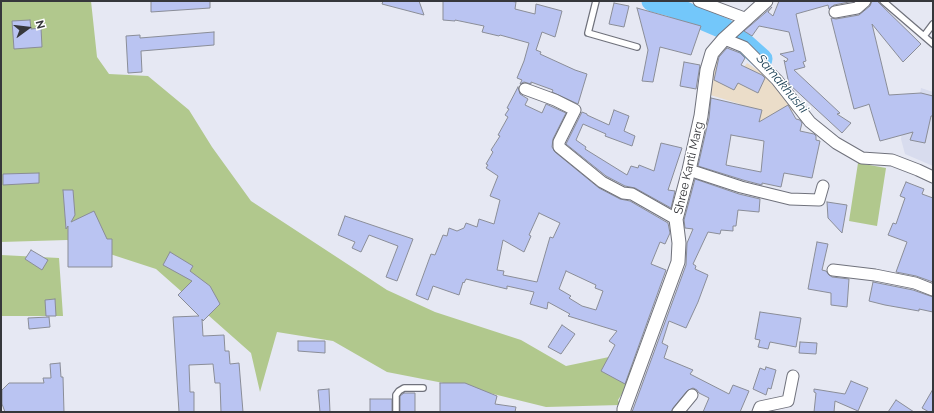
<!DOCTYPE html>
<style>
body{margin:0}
#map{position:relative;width:934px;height:413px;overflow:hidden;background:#e6e8f3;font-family:Raleway,sans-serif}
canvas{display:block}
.frame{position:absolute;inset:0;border:2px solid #36373b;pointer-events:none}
.north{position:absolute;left:8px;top:8px;width:40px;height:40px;-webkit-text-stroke:3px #fff;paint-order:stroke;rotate:75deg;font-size:11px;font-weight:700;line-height:16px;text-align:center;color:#36373b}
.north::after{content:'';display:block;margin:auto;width:14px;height:18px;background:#36373b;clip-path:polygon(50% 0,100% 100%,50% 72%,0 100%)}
</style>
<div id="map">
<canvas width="934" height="413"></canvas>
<div class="frame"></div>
<div class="north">N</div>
</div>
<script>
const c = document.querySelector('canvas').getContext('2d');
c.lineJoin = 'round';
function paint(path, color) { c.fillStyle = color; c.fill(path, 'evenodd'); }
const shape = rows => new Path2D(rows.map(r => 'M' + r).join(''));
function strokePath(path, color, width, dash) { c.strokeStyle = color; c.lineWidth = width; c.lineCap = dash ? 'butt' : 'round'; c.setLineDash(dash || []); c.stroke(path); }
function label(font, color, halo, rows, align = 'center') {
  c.font = font + ' Raleway,sans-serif'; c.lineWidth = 3; c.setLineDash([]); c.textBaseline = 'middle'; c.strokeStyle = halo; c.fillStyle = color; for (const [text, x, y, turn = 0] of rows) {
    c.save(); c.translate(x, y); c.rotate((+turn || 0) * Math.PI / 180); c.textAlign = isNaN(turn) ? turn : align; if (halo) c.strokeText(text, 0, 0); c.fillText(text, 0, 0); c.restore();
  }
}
const built = shape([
 [921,88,933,92,933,166,905,154,901,139,905,115,918,106]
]);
const medical = shape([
 [716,59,742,70,747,63,762,73,777,85,794,110,776,120,758,125,741,121,740,104,707,94,712,66]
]);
const green = shape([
 [1,1,91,1,97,57,109,74,148,76,189,110,212,147,251,201,387,290,435,312,521,340,566,366,609,357,636,372,618,400,620,405,546,407,469,388,387,372,333,341,277,332,260,392,251,353,156,269,67,240,1,242],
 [858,163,886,168,877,226,849,221],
 [1,255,59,258,63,316,1,316]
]);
const river = shape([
 [652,1,671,6,725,29,744,43,762,59]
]);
const building = shape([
 [151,1,210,1,210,8,151,12,151,1],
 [383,1,419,1,424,15,382,4,383,1],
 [443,1,510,1,516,2,515,9,535,14,536,4,562,11,555,37,542,32,536,50,541,52,540,54,575,70,587,74,578,104,552,92,553,90,531,82,531,84,524,82,520,84,522,80,517,78,524,61,529,43,500,35,499,36,482,32,484,26,455,20,455,21,443,20,443,1],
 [779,1,854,1,834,5,829,9,828,5,796,14,806,61,803,62,805,67,794,70,840,113,837,114,851,123,842,133,789,84,784,60,786,62,788,59,780,54,794,51,789,32,759,26,752,36,744,31,772,7,768,12,773,16,779,1],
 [872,1,877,1,921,44,903,62,872,24,889,95,921,93,933,96,933,116,931,116,925,143,910,140,913,132,880,141,869,104,867,105,854,109,831,18,836,19,859,15,870,6,872,1],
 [614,3,629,6,624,27,609,24,614,3],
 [637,8,701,26,691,55,660,47,653,82,642,81,648,50,637,8],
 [30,20,31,29,41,28,42,47,14,49,12,21,30,20],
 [214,32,214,45,141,51,142,72,128,73,126,36,140,35,140,38,214,32],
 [727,48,740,53,745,58,741,65,762,75,765,78,758,93,738,83,734,90,714,80,719,57,727,48],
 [684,62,700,65,696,89,680,86,684,62],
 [518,87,520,94,528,99,525,105,542,113,546,104,566,113,553,139,552,147,555,152,599,188,620,199,630,201,668,223,670,233,665,244,660,242,651,264,666,270,625,384,601,371,615,345,609,341,617,331,568,316,570,314,548,302,547,309,530,304,534,292,507,286,507,289,466,279,464,283,463,282,459,295,433,286,428,300,416,295,431,254,435,255,443,235,447,236,449,228,457,231,464,228,466,223,477,227,479,219,494,224,500,200,490,196,498,176,486,168,488,165,486,164,493,152,491,150,500,136,498,135,508,117,505,115,509,109,507,108,518,87],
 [539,213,560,223,553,238,550,237,537,282,503,275,504,271,497,270,503,240,524,252,531,236,529,235,539,213],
 [566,271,596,285,595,288,603,291,596,310,582,306,569,298,571,296,559,289,566,271],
 [711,98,762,110,759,122,788,105,796,119,800,120,802,123,800,131,814,134,816,136,816,140,820,141,812,178,784,173,781,187,762,183,762,185,743,180,698,166,709,118,711,98],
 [731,135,764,141,761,172,726,165,731,135],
 [614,110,629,116,624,131,635,136,632,146,605,136,606,134,583,124,576,140,586,147,585,149,627,175,631,166,638,168,639,165,654,171,661,143,682,148,668,190,675,191,671,208,635,188,625,186,606,176,566,144,582,112,587,114,587,115,609,125,614,110],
 [39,173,39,183,3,185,3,174,39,173],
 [695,179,739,194,760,199,759,212,738,210,736,226,733,226,733,231,721,230,720,234,708,232,693,264,696,266,695,269,708,275,698,302,686,328,669,321,662,343,668,346,664,358,693,370,690,374,729,394,733,385,749,391,740,412,703,412,709,398,699,393,697,390,693,388,687,391,673,408,671,412,632,412,686,265,687,243,693,229,685,228,684,220,695,179],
 [906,182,924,189,922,194,933,198,933,282,916,276,896,272,907,242,888,235,893,223,896,224,905,198,900,196,906,182],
 [63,190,73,190,75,215,71,222,94,211,107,239,112,239,112,267,68,267,68,226,66,229,63,190],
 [827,202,847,205,842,233,828,218,827,202],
 [345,216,413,239,397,281,386,277,398,246,369,235,361,252,352,248,355,242,338,235,345,216],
 [817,242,828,244,822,270,826,271,829,275,832,277,849,279,847,307,831,305,831,293,808,289,817,242],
 [31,250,48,260,42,270,25,259,31,250],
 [170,252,193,266,190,271,210,286,220,304,203,321,202,319,203,336,224,335,225,351,229,351,230,364,239,363,243,412,221,412,220,383,215,383,213,364,189,365,190,392,194,392,194,412,179,412,173,317,199,316,178,295,192,281,163,265,170,252],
 [873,282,913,290,933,297,933,312,919,309,919,311,885,305,869,301,873,282],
 [55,299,56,316,46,316,45,300,55,299],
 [760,312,801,318,796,347,770,342,768,349,758,347,760,340,755,339,760,312],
 [49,317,50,327,29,329,28,318,49,317],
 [562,325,575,334,561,354,548,347,562,325],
 [298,341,325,341,325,353,298,351,298,341],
 [800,342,817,343,816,354,799,353,800,342],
 [60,363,61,377,63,377,64,412,5,412,2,404,2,390,9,383,44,383,43,378,51,378,50,364,60,363],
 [766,367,776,370,771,389,768,388,766,395,753,389,760,368,765,370,766,367],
 [851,381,868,388,858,411,835,401,834,412,814,412,816,393,814,392,814,389,845,394,851,381],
 [440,383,465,383,497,396,495,404,516,407,515,412,440,412,440,383],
 [329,389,330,412,320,412,318,390,329,389],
 [933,389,933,412,929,412,922,408,933,389],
 [404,393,415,393,415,412,400,412,400,396,404,393],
 [370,399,392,399,392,412,370,412,370,399],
 [896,400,914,412,888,412,896,400]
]);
const service = shape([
 [596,1,588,33,637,47],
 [883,1,933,44],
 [924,36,933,24],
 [396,412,396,395,399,391,404,388,423,388]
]);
const minor = shape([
 [699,1,747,19],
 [835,12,857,8,865,1],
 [723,40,727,40,744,47,777,80,810,122,836,143,862,158,892,160,918,170,933,177],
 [525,89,555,100,575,110,559,142,559,147,602,182,623,193,632,194,676,219],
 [689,170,741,187,790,199,819,200,823,186],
 [833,270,875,275,915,283,933,290],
 [678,412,692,395],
 [758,412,760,407,788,401,793,376]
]);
const tertiary = shape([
 [624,412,624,409,678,262,679,243,676,219,689,170,701,116,707,70,712,53,724,39,766,1]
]);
const streetNames = [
 ["Shree Kanti Marg",689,168,-77]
];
const waterNames = [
 ["Samakhushi",782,84,50]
];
paint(built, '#d8dcee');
paint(medical, '#ebddc9');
paint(green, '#b1c88d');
strokePath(river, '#73c7fa', 21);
paint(building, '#bac4f2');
strokePath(building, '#8a8d97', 1);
strokePath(service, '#70727c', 8);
strokePath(minor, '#70727c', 13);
strokePath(tertiary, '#70727c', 15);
strokePath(service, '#fff', 5.5);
strokePath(minor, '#fff', 11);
strokePath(tertiary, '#fff', 13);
label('12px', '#36373b', '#fff', streetNames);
label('italic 13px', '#183d52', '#fff', waterNames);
</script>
